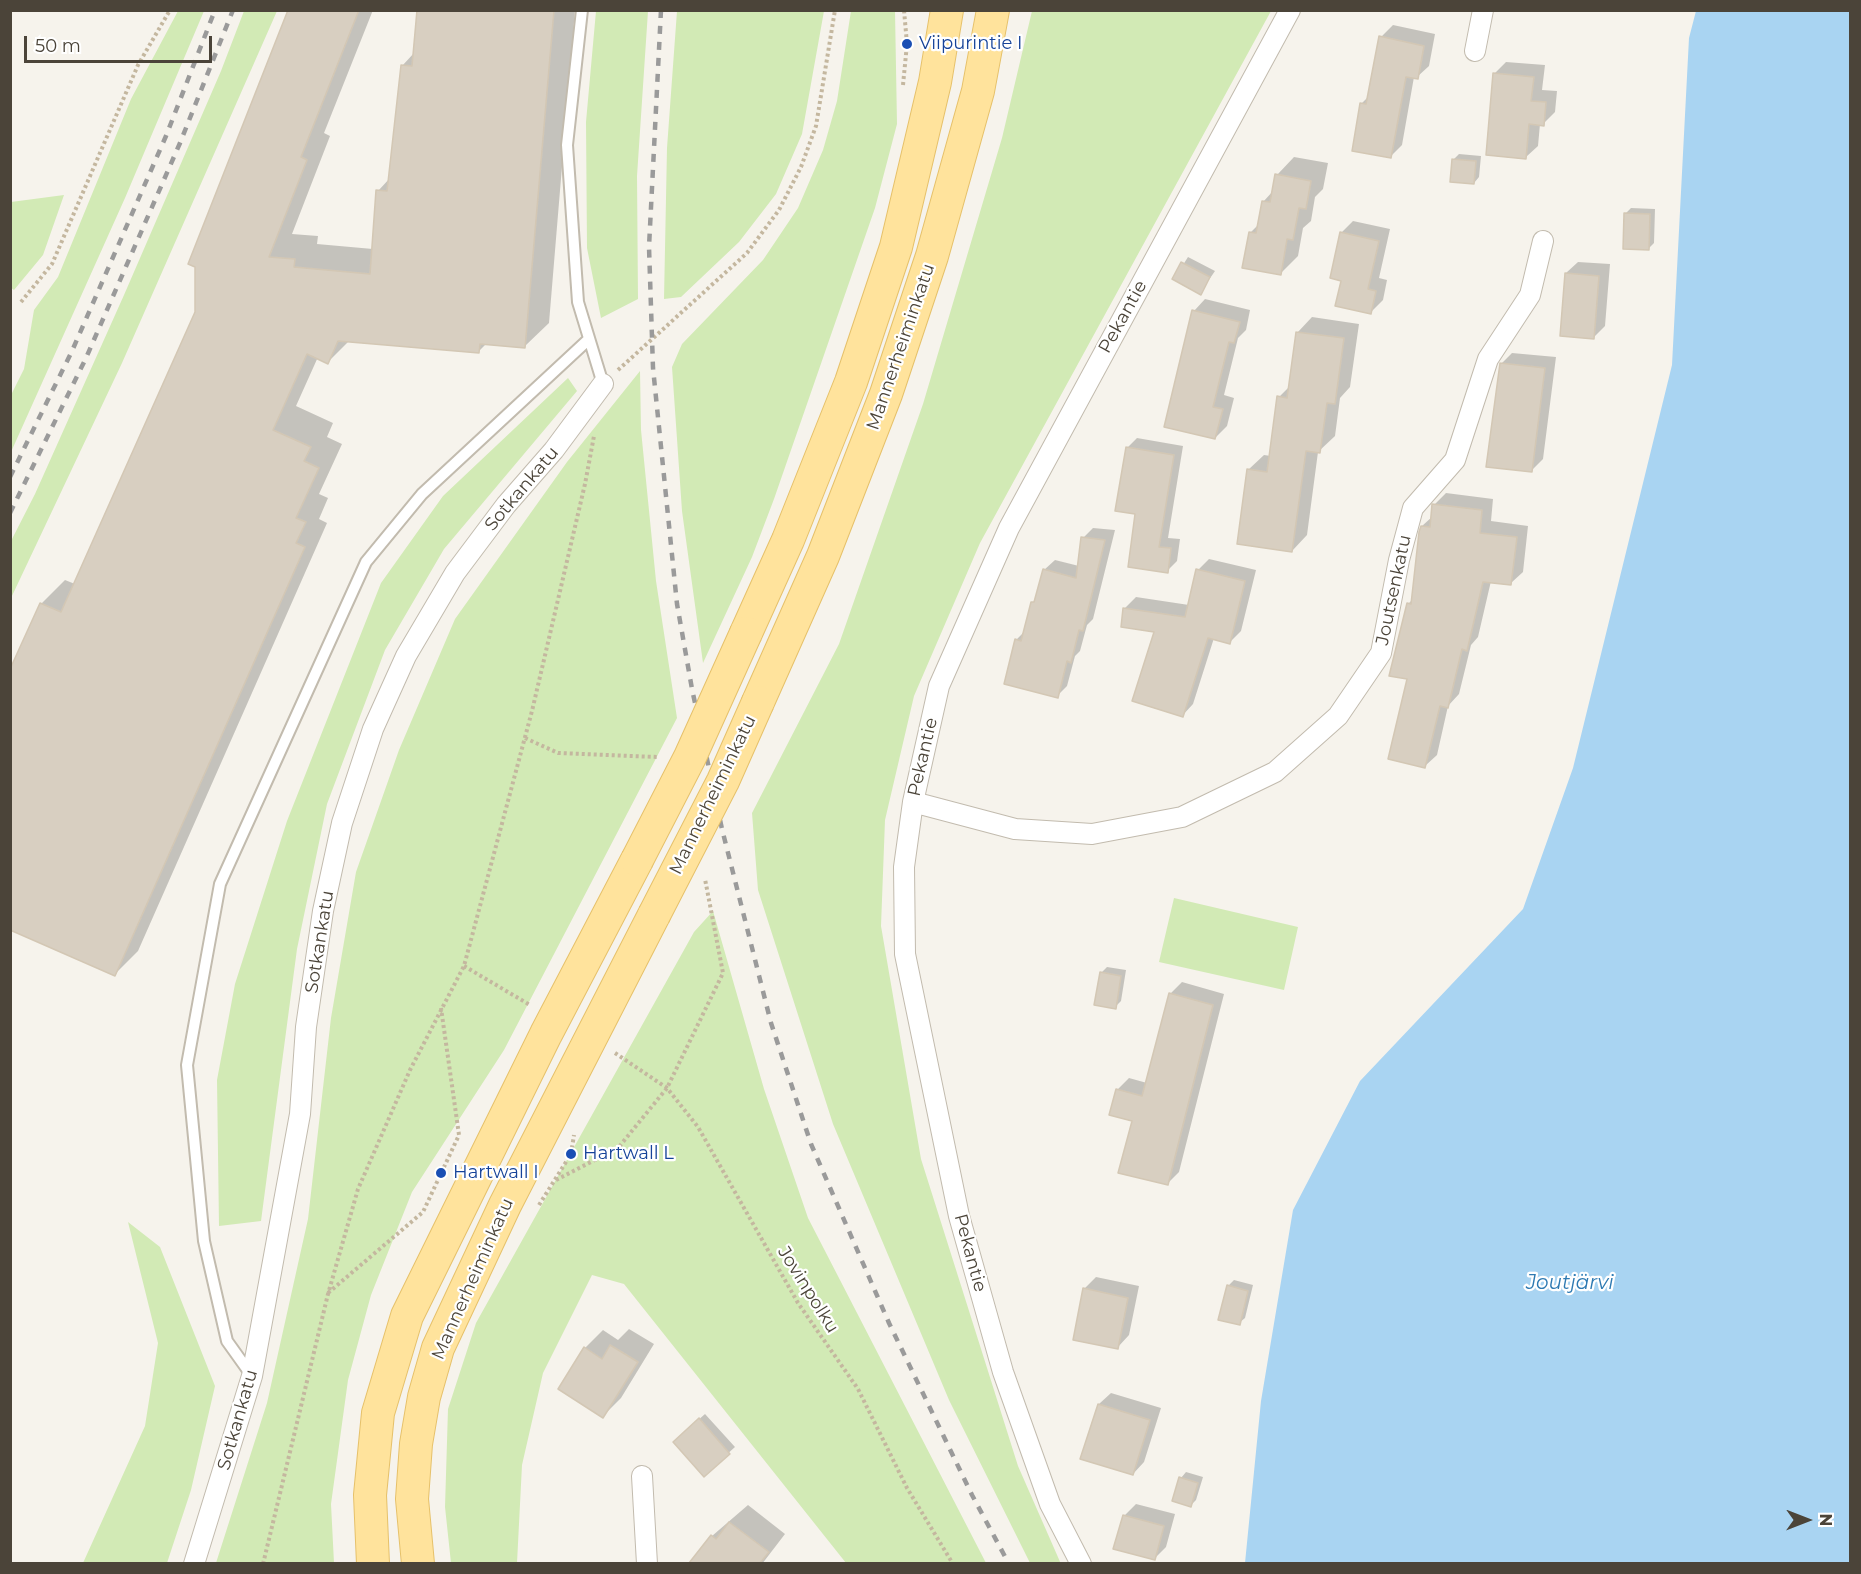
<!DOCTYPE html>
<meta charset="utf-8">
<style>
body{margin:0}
#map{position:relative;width:1861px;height:1574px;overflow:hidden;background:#f6f3ec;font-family:Montserrat,sans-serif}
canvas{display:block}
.frame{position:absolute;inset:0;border:12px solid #4b4439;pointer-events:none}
.north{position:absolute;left:1777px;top:1490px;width:60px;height:60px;-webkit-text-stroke:4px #fff;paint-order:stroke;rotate:90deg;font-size:16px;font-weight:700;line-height:24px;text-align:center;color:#4b4439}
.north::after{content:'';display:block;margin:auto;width:21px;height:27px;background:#4b4439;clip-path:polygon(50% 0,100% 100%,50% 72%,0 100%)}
.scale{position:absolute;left:24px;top:36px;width:188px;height:27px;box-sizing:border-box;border:3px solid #4b4439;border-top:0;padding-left:8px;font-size:18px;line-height:21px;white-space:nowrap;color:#4b4439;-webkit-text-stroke:4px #fff;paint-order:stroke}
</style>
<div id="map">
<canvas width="1861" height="1574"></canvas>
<div class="frame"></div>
<div class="north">N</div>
<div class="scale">50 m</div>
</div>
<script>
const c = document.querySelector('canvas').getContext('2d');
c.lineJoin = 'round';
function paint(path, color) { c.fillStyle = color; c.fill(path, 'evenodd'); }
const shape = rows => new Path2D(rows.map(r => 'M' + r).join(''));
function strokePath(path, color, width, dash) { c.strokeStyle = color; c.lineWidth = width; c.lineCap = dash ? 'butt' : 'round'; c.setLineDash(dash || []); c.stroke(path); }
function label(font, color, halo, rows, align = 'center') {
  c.font = font + ' Montserrat,sans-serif'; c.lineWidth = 4.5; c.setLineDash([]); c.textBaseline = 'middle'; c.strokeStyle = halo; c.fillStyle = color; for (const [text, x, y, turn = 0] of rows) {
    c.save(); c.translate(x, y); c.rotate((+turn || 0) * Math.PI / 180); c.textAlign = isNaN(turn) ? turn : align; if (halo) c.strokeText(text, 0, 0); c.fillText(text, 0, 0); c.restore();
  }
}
const green = shape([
 [178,11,204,11,125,198,11,452,11,395,24,369,34,310,58,277,131,99],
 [244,11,277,11,122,363,11,598,11,541,35,494,124,295,221,71],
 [596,11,648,11,637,176,638,299,601,318,587,248,586,122],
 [677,11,824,11,802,134,776,194,739,242,681,297,664,299,667,148],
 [851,11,895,11,897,124,875,208,774,499,752,557,703,663,682,511,672,367,682,344,763,260,798,208,823,150,837,101],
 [1032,11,1271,11,980,543,914,696,885,820,881,926,921,1159,1018,1466,1061,1564,1030,1563,949,1400,833,1124,758,890,752,813,839,644,923,404,1002,138],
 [64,195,43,255,14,290,10,287,11,202],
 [640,371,641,430,656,581,677,718,504,1050,412,1192,371,1295,348,1380,331,1504,334,1563,216,1563,267,1403,308,1219,331,1018,356,872,399,750,455,619,567,462],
 [568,378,577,391,444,549,385,650,327,804,297,949,261,1221,219,1226,217,1080,235,984,287,821,381,583,443,496],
 [1174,898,1298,927,1284,990,1159,962],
 [713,911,764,1089,808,1218,986,1563,846,1563,624,1284,592,1275,543,1373,522,1465,517,1563,451,1563,445,1507,448,1409,476,1323,694,932],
 [128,1222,160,1247,215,1386,191,1490,167,1563,83,1563,145,1426,158,1343]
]);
const water = shape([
 [1696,11,1850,11,1850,1563,1245,1563,1261,1401,1293,1210,1360,1081,1523,909,1573,768,1672,365,1689,38]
]);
const shadow = shape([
 [289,10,373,10,324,133,330,136,292,234,318,236,317,244,373,249,378,191,390,178,402,66,414,53,418,10,575,10,549,323,525,346,487,343,478,352,349,341,328,362,318,357,296,406,333,423,327,437,342,444,319,494,328,498,319,519,327,523,138,951,115,974,41,604,65,580,75,584,196,313],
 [1393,25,1435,34,1429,66,1417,77,1414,77,1402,145,1390,157,1362,103,1369,96,1381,37],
 [1506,62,1545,65,1542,90,1557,91,1555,112,1543,124,1540,124,1538,146,1526,157,1494,74],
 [1459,154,1481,156,1479,177,1474,183,1453,160],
 [1294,157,1328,163,1323,189,1315,197,1311,221,1303,228,1298,256,1280,274,1250,233,1259,224,1263,202,1273,191,1277,175],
 [1631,208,1655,209,1654,243,1649,248,1626,213],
 [1353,221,1390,229,1379,278,1387,280,1383,300,1371,312,1343,280,1341,233],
 [1188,257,1215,271,1200,293,1174,279],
 [1578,262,1610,264,1605,326,1593,338,1566,273],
 [1205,299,1250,310,1246,330,1238,338,1224,395,1234,398,1227,426,1215,438,1194,311],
 [1312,317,1359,324,1350,387,1340,398,1335,436,1318,452,1307,535,1292,551,1248,470,1264,455,1271,456,1279,397,1290,386,1297,333],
 [1512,353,1556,357,1543,459,1531,471,1500,365],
 [1137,438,1183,446,1168,538,1180,539,1177,561,1167,571,1137,513,1127,448],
 [1446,493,1493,499,1491,521,1528,526,1523,572,1511,583,1491,581,1478,637,1471,645,1459,694,1448,706,1437,755,1425,766,1408,678,1408,604,1413,599,1422,526,1433,516,1434,505],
 [1093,528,1115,530,1093,619,1087,625,1080,651,1075,656,1067,686,1057,696,1016,640,1025,631,1044,570,1055,560,1079,566,1083,538],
 [1209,559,1256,570,1241,631,1230,642,1214,638,1193,704,1182,716,1156,631,1125,608,1136,597,1189,605,1198,570],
 [1107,967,1126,970,1121,1001,1115,1007,1101,973],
 [1182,982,1224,994,1179,1172,1167,1184,1117,1090,1129,1078,1147,1083,1170,994],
 [1096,1277,1139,1286,1129,1335,1118,1347,1084,1289],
 [1234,1280,1253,1285,1245,1318,1239,1323,1228,1286],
 [629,1329,654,1344,621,1398,603,1416,585,1348,603,1330,618,1340],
 [1111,1393,1161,1408,1144,1462,1133,1474,1099,1404],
 [705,1414,735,1447,704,1475,680,1436],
 [1186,1472,1203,1477,1196,1500,1190,1506,1181,1478],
 [1136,1504,1175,1514,1166,1547,1154,1559,1124,1516],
 [748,1505,785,1534,762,1564,690,1564,712,1536]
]);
const building = shape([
 [288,10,359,10,301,157,307,160,269,257,295,259,294,267,370,274,376,190,387,191,401,65,412,66,417,10,554,10,525,348,480,344,479,353,338,341,328,364,307,354,273,430,311,447,304,461,319,468,296,518,306,522,296,543,305,547,115,976,10,930,10,669,40,603,61,612,195,312,195,267,188,264,288,10],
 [1379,36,1424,46,1418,79,1406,77,1391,158,1352,151,1360,103,1366,104,1379,36],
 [1493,73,1534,77,1531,101,1546,102,1544,126,1529,124,1526,159,1486,155,1493,73],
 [1452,159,1476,161,1474,184,1450,182,1452,159],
 [1275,174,1311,181,1306,209,1299,208,1293,240,1287,239,1281,275,1242,268,1249,232,1256,233,1262,201,1270,202,1275,174],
 [1624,213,1650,214,1649,250,1623,249,1624,213],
 [1340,232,1379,241,1368,289,1376,291,1371,314,1335,306,1341,281,1330,278,1340,232],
 [1181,262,1210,277,1201,295,1172,279,1181,262],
 [1565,273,1599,276,1594,339,1560,336,1565,273],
 [1192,310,1240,322,1234,343,1229,342,1213,407,1223,409,1215,439,1164,427,1192,310],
 [1296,332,1344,338,1335,404,1327,403,1320,453,1306,451,1292,552,1237,544,1247,469,1267,472,1277,396,1287,398,1296,332],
 [1500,363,1545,368,1532,472,1486,467,1500,363],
 [1126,447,1174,455,1159,547,1171,548,1168,573,1128,567,1135,514,1115,511,1126,447],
 [1432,504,1482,510,1480,533,1517,537,1511,585,1483,582,1467,651,1462,649,1448,708,1440,706,1425,768,1388,759,1407,679,1389,676,1407,603,1411,604,1419,532,1421,526,1430,527,1432,504],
 [1081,537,1105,540,1083,631,1079,630,1071,663,1067,661,1058,698,1004,684,1015,639,1021,641,1031,602,1034,602,1043,569,1076,578,1081,537],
 [1196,569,1245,581,1230,644,1208,638,1183,717,1132,701,1154,632,1121,627,1123,608,1185,617,1196,569],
 [1100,972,1121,976,1116,1009,1094,1005,1100,972],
 [1169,993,1213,1005,1168,1185,1118,1173,1132,1121,1109,1115,1116,1089,1142,1096,1169,993],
 [1227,1285,1248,1291,1240,1325,1218,1320,1227,1285],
 [1083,1288,1128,1298,1118,1349,1073,1340,1083,1288],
 [610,1345,638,1362,603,1418,558,1389,584,1347,602,1359,610,1345],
 [1098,1404,1150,1420,1133,1475,1080,1459,1098,1404],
 [699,1418,730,1454,704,1477,673,1442,699,1418],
 [1179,1477,1198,1483,1191,1507,1172,1501,1179,1477],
 [1123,1515,1164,1526,1155,1560,1113,1549,1123,1515],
 [729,1522,769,1552,760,1563,689,1563,711,1535,716,1539,729,1522]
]);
const path = shape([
 [903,85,907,44,904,10],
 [21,302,52,264,138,65,170,10],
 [618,370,747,253,779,210,801,167,816,126,835,10],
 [525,738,558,753,657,757],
 [464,966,530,1005],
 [615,1053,667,1088,698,1127,798,1303,858,1389,907,1488,953,1564],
 [556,1180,618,1148,667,1088,723,973,705,879],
 [539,1205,571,1154,574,1135],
 [328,1293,423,1212,459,1135,441,1008],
 [263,1564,328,1294,358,1189,410,1070,464,966,532,711,585,484,594,436]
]);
const lane = shape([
 [582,10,567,145,578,302,603,384],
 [252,1376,227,1341,204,1241,187,1065,220,884,366,562,422,494,589,339]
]);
const street = shape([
 [1475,51,1483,10],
 [913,802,1015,829,1092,834,1182,817,1275,772,1338,716,1381,653,1399,560,1413,508,1455,460,1488,359,1530,295,1543,241],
 [642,1476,647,1564],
 [194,1564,252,1376,300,1114,306,1027,323,911,342,823,373,729,406,656,455,573,506,505,554,450,603,384],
 [1081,1564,1050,1504,1003,1372,959,1216,905,954,904,867,913,802,939,686,1009,528,1290,10]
]);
const primary = shape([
 [746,633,788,540,851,382,896,247,935,82,947,10],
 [758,702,823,556,886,394,932,256,978,91,993,10],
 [373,1564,370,1495,378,1413,407,1316,546,1034,637,860],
 [418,1564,412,1499,416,1444,424,1397,438,1348,505,1205,654,915]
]);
const rail = shape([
 [661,10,649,247,653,368,677,604,692,689,722,829,771,1023,811,1144,889,1323,972,1495,1009,1564],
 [10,477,72,351,166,136,215,10],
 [10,513,86,358,180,143,233,10]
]);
const primaryBridge = shape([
 [637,860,690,757,746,633],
 [654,915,723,781,758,702]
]);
const markers = [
 [907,44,6,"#1a4fb4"],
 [571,1154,6,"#1a4fb4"],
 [441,1173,6,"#1a4fb4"]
];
const transitNames = [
 ["Viipurintie I",919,44],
 ["Hartwall L",583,1154],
 ["Hartwall I",453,1173]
];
const streetNames = [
 ["Pekantie",1123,317,-61],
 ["Mannerheiminkatu",901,347,-71],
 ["Sotkankatu",522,489,-50],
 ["Joutsenkatu",1394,590,-78],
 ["Pekantie",923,757,-77],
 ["Mannerheiminkatu",713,795,-64],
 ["Sotkankatu",320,942,-81],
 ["Pekantie",970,1253,75],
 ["Mannerheiminkatu",473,1279,-66],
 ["Jovinpolku",808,1290,58],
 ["Sotkankatu",238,1420,-74]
];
const waterNames = [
 ["Joutjärvi",1570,1283]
];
paint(green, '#d2eab5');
paint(water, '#a9d4f2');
paint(shadow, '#0003');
paint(building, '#d8cfc1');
strokePath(building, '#d3c7b4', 1.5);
strokePath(lane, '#c2bbae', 14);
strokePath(street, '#c2bbae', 22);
strokePath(primary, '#e6c16a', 34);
strokePath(path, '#c4b79f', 4, [3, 3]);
strokePath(lane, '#fff', 10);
strokePath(street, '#fff', 20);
strokePath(primary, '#ffe39c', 32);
strokePath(rail, '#9a9a9a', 4.5, [8, 8]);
strokePath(primaryBridge, '#e6c16a', 34, []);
strokePath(primaryBridge, '#ffe39c', 32);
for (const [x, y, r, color] of markers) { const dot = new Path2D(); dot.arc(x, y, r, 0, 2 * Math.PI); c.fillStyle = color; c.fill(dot); strokePath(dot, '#fff', 2); }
label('18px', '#164399', '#fff', transitNames, 'left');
label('18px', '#4b4439', '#fff', streetNames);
label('italic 20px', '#2e7ab2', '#fff', waterNames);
</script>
